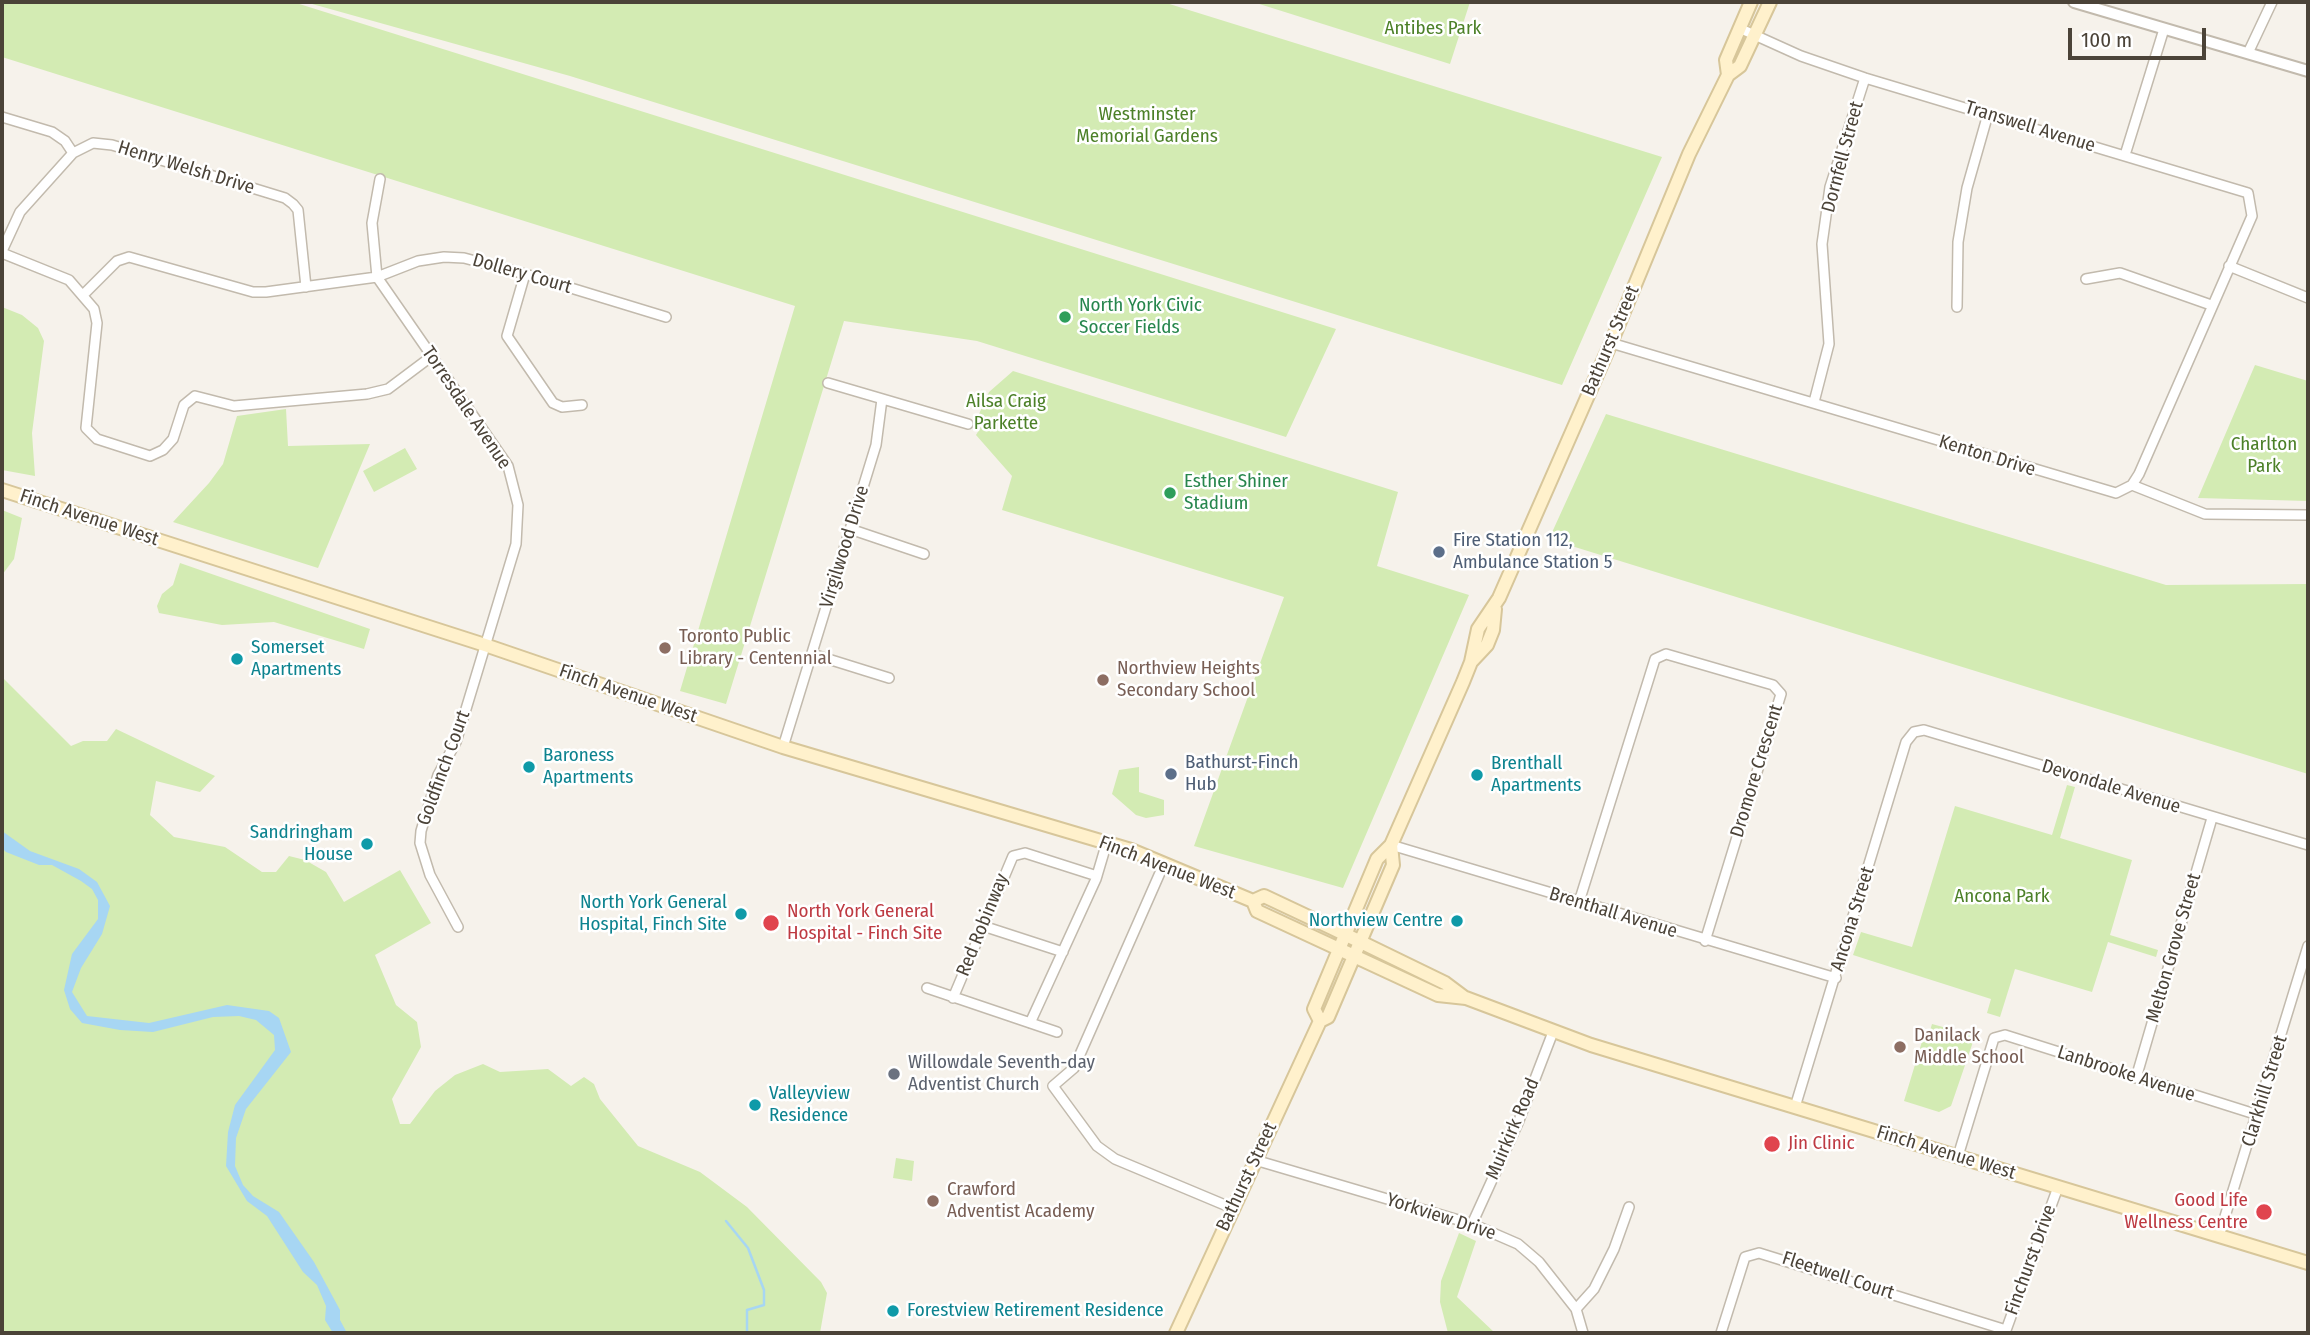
<!DOCTYPE html>
<style>
body{margin:0}
#map{position:relative;width:2310px;height:1335px;overflow:hidden;background:#f6f2eb;font-family:"Fira Sans Condensed",sans-serif}
canvas{display:block}
.frame{position:absolute;inset:0;border:4px solid #4b4338;pointer-events:none}
.scale{position:absolute;left:2068px;top:28px;width:138px;height:32px;box-sizing:border-box;border:4px solid #4b4338;border-top:0;padding-left:9px;font-size:21px;line-height:24px;white-space:nowrap;color:#4b4338;-webkit-text-stroke:5px #fff;paint-order:stroke}
</style>
<div id="map">
<canvas width="2310" height="1335"></canvas>
<div class="frame"></div>
<div class="scale">100 m</div>
</div>
<script>
const c = document.querySelector('canvas').getContext('2d');
c.lineJoin = 'round';
function paint(path, color) { c.fillStyle = color; c.fill(path, 'evenodd'); }
const shape = rows => new Path2D(rows.map(r => 'M' + r).join(''));
function strokePath(path, color, width, dash) { c.strokeStyle = color; c.lineWidth = width; c.lineCap = dash ? 'butt' : 'round'; c.setLineDash(dash || []); c.stroke(path); }
function label(font, color, halo, rows, align = 'center') {
  c.font = font + ' "Fira Sans Condensed",sans-serif'; c.lineWidth = 5; c.setLineDash([]); c.textBaseline = 'middle'; c.strokeStyle = halo; c.fillStyle = color; for (const [text, x, y, turn = 0] of rows) {
    c.save(); c.translate(x, y); c.rotate((+turn || 0) * Math.PI / 180); c.textAlign = isNaN(turn) ? turn : align; if (halo) c.strokeText(text, 0, 0); c.fillText(text, 0, 0); c.restore();
  }
}
const green = shape([
 [2,2,293,2,1336,329,1286,437,977,341,844,321,726,704,680,691,795,306,2,57],
 [305,2,1163,2,1662,157,1562,385,570,76],
 [1253,2,1470,2,1450,64],
 [2,307,22,315,38,328,44,341,32,433,35,476,2,470],
 [2255,365,2308,381,2308,501,2198,498],
 [1013,371,1398,492,1377,566,1469,595,1343,888,1194,846,1284,597,1002,510,1012,476,976,435,982,425,979,414,989,392],
 [286,409,288,446,370,444,318,568,173,522,209,483,223,464,237,416],
 [1606,414,2166,585,2308,584,2308,774,1549,539],
 [405,448,417,469,374,492,363,471],
 [2,510,22,518,14,559,2,575],
 [180,563,370,629,364,649,274,622,222,625,159,613,157,606,162,594,173,585],
 [2,677,71,746,83,741,107,741,116,729,215,776,200,792,156,781,150,815,174,837,225,847,262,872,276,872,289,856,305,860,326,872,344,902,400,870,431,923,375,955,396,1005,417,1022,421,1047,392,1099,400,1124,410,1124,435,1091,455,1075,483,1064,500,1072,548,1069,571,1086,584,1077,594,1084,600,1099,638,1146,700,1172,747,1207,821,1282,827,1293,820,1333,2,1333],
 [1139,767,1139,792,1164,800,1164,815,1146,818,1136,815,1112,794,1119,770],
 [2067,785,2075,787,2060,838,2132,860,2110,935,2158,950,2156,957,2108,942,2092,992,2015,969,2000,1017,1987,1013,1991,999,1853,955,1861,932,1912,947,1955,806,2052,835],
 [1932,1024,1975,1036,1951,1106,1939,1112,1904,1101,1924,1035,1928,1037],
 [896,1158,914,1161,912,1181,893,1178],
 [1459,1233,1476,1241,1457,1297,1495,1333,1448,1333,1440,1302,1441,1281]
]);
const water = shape([
 [2,831,30,851,79,869,97,882,110,906,102,934,81,968,72,992,87,1016,149,1023,227,1005,269,1011,279,1018,291,1052,246,1109,236,1138,235,1166,243,1185,253,1196,279,1212,314,1262,340,1310,340,1320,347,1333,333,1333,325,1320,326,1306,317,1285,303,1272,267,1216,247,1201,226,1166,228,1132,235,1105,275,1050,274,1035,256,1020,239,1016,213,1017,153,1032,120,1030,82,1023,70,1009,64,990,72,954,98,919,98,900,92,889,81,881,52,865,39,865,6,852,2,848]
]);
const stream = shape([
 [726,1221,748,1248,764,1290,764,1305,747,1310,747,1333]
]);
const minor = shape([
 [2248,53,2272,2],
 [2,117,52,132,65,141,73,153],
 [2125,155,2164,29],
 [380,179,372,223,377,277,508,466,518,505,516,544,456,742,438,775,421,831,420,843,430,875,458,927],
 [2,251,20,212,73,153,93,143,112,145,285,198,293,204,298,210,306,287],
 [2,253,69,280,94,309,97,323,86,428,97,439,150,456,163,450,173,439,184,405,195,396,234,406,367,394,388,389,432,356],
 [2229,266,2308,298],
 [525,274,507,336,553,403,562,407,582,405],
 [2086,279,2120,273,2211,305],
 [83,295,117,261,129,257,253,292,266,292,377,277,418,261,444,257,464,258,525,274,666,317],
 [1957,307,1958,242,1967,188,1988,114],
 [1611,343,2116,493,2132,485,2139,474,2252,216,2248,193,1865,78,1801,56,1739,28],
 [828,383,968,424],
 [1814,402,1829,344,1822,244,1830,187,1865,78],
 [2132,485,2205,514,2308,515],
 [850,529,924,554],
 [812,654,889,678],
 [783,747,876,445,882,399],
 [1391,845,1836,978],
 [1163,866,1074,1068,1053,1086,1097,1146,1115,1159,1232,1208],
 [1579,902,1655,659,1666,654,1773,685,1781,694,1705,941],
 [983,926,1063,952],
 [927,988,1057,1032],
 [953,998,1013,856,1025,853,1097,876],
 [1030,1023,1096,879,1107,842],
 [2136,1078,2212,818],
 [1795,1107,1906,742,1914,732,1924,730,2308,845],
 [1958,1156,1994,1038,2005,1035,2258,1115],
 [1255,1160,1472,1224,1518,1244,1539,1262,1576,1309,1583,1333],
 [1472,1224,1518,1123,1553,1032],
 [2219,1236,2308,946],
 [1576,1309,1594,1289,1614,1249,1629,1207],
 [1721,1333,1745,1257,1759,1253,2006,1330],
 [2005,1333,2058,1187]
]);
const tertiary = shape([
 [2074,2,2308,71]
]);
const secondary = shape([
 [1728,75,1726,60,1751,2],
 [2,490,485,645,783,747,1131,850,1253,901,1257,911,1438,995,1466,998,1591,1045,2308,1263],
 [1472,661,1487,645,1493,630,1495,609],
 [1253,901,1264,896,1332,928,1445,983,1465,998],
 [1320,1021,1314,1009,1377,859,1391,845,1463,682,1471,662,1478,629,1499,598,1611,343,1689,154,1728,75,1740,66,1770,2],
 [1176,1333,1320,1021,1328,1017,1393,865,1391,845]
]);
const markers = [
 [1065,317,7,"#2e9e5b"],
 [1170,493,7,"#2e9e5b"],
 [1439,552,7,"#5c6f8a"],
 [665,648,7,"#8d6e63"],
 [237,659,7,"#0f9aa8"],
 [1103,680,7,"#8d6e63"],
 [529,767,7,"#0f9aa8"],
 [1171,774,7,"#5c6f8a"],
 [1477,775,7,"#0f9aa8"],
 [367,844,7,"#0f9aa8"],
 [741,914,7,"#0f9aa8"],
 [1457,921,7,"#0f9aa8"],
 [771,923,9,"#e0444e"],
 [1900,1047,7,"#8d6e63"],
 [894,1074,7,"#6b7280"],
 [755,1105,7,"#0f9aa8"],
 [1772,1144,9,"#e0444e"],
 [933,1201,7,"#8d6e63"],
 [2264,1212,9,"#e0444e"],
 [893,1311,7,"#0f9aa8"]
];
const parkNames = [
 ["Antibes Park",1433,29],
 ["Westminster",1147,115],
 ["Memorial Gardens",1147,137],
 ["Ailsa Craig",1006,402],
 ["Parkette",1006,424],
 ["Charlton",2264,445],
 ["Park",2264,467],
 ["Ancona Park",2002,897]
];
const streetNames = [
 ["Transwell Avenue",2030,127,17],
 ["Dornfell Street",1843,157,-75],
 ["Henry Welsh Drive",186,168,17],
 ["Dollery Court",522,274,16],
 ["Bathurst Street",1611,341,-67],
 ["Torresdale Avenue",466,408,56],
 ["Kenton Drive",1987,456,17],
 ["Finch Avenue West",89,518,18],
 ["Virgilwood Drive",845,547,-73],
 ["Finch Avenue West",628,694,19],
 ["Goldfinch Court",444,768,-70],
 ["Dromore Crescent",1757,771,-73],
 ["Devondale Avenue",2111,787,17],
 ["Finch Avenue West",1167,868,21],
 ["Brenthall Avenue",1613,913,17],
 ["Ancona Street",1853,919,-73],
 ["Red Robinway",983,925,-68],
 ["Melton Grove Street",2174,948,-74],
 ["Lanbrooke Avenue",2126,1074,18],
 ["Clarkhill Street",2265,1091,-73],
 ["Muirkirk Road",1513,1129,-67],
 ["Finch Avenue West",1946,1153,17],
 ["Bathurst Street",1247,1177,-65],
 ["Yorkview Drive",1441,1217,18],
 ["Finchurst Drive",2031,1260,-70],
 ["Fleetwell Court",1838,1276,18]
];
const leisureNames = [
 ["North York Civic",1079,306],
 ["Soccer Fields",1079,328],
 ["Esther Shiner",1184,482],
 ["Stadium",1184,504]
];
const serviceNames = [
 ["Fire Station 112,",1453,541],
 ["Ambulance Station 5",1453,563],
 ["Bathurst-Finch",1185,763],
 ["Hub",1185,785]
];
const educationNames = [
 ["Toronto Public",679,637],
 ["Library - Centennial",679,659],
 ["Northview Heights",1117,669],
 ["Secondary School",1117,691],
 ["Danilack",1914,1036],
 ["Middle School",1914,1058],
 ["Crawford",947,1190],
 ["Adventist Academy",947,1212]
];
const cultureNames = [
 ["Somerset",251,648],
 ["Apartments",251,670],
 ["Baroness",543,756],
 ["Apartments",543,778],
 ["Brenthall",1491,764],
 ["Apartments",1491,786],
 ["Sandringham",353,833,"right"],
 ["House",353,855,"right"],
 ["North York General",727,903,"right"],
 ["Hospital, Finch Site",727,925,"right"],
 ["Northview Centre",1443,921,"right"],
 ["Valleyview",769,1094],
 ["Residence",769,1116],
 ["Forestview Retirement Residence",907,1311]
];
const healthNames = [
 ["North York General",787,912],
 ["Hospital - Finch Site",787,934],
 ["Jin Clinic",1788,1144],
 ["Good Life",2248,1201,"right"],
 ["Wellness Centre",2248,1223,"right"]
];
const worshipNames = [
 ["Willowdale Seventh-day",908,1063],
 ["Adventist Church",908,1085]
];
paint(green, '#d3ebb3');
paint(water, '#a7d6f3');
strokePath(stream, '#a7d6f3', 2.5);
strokePath(minor, '#c2baad', 12);
strokePath(tertiary, '#c2baad', 14);
strokePath(secondary, '#d7c69a', 16);
strokePath(minor, '#fff', 9);
strokePath(tertiary, '#fff', 10);
strokePath(secondary, '#fff1cc', 12);
for (const [x, y, r, color] of markers) { const dot = new Path2D(); dot.arc(x, y, r, 0, 2 * Math.PI); c.fillStyle = color; c.fill(dot); strokePath(dot, '#fff', 2.5); }
label('19px', '#4c8028', '#fff', parkNames);
label('19px', '#4b4338', '#fff', streetNames);
label('19px', '#27864d', '#fff', leisureNames, 'left');
label('19px', '#4e5e75', '#fff', serviceNames, 'left');
label('19px', '#785e54', '#fff', educationNames, 'left');
label('19px', '#0d838f', '#fff', cultureNames, 'left');
label('19px', '#be3a42', '#fff', healthNames, 'left');
label('19px', '#5b616d', '#fff', worshipNames, 'left');
</script>
